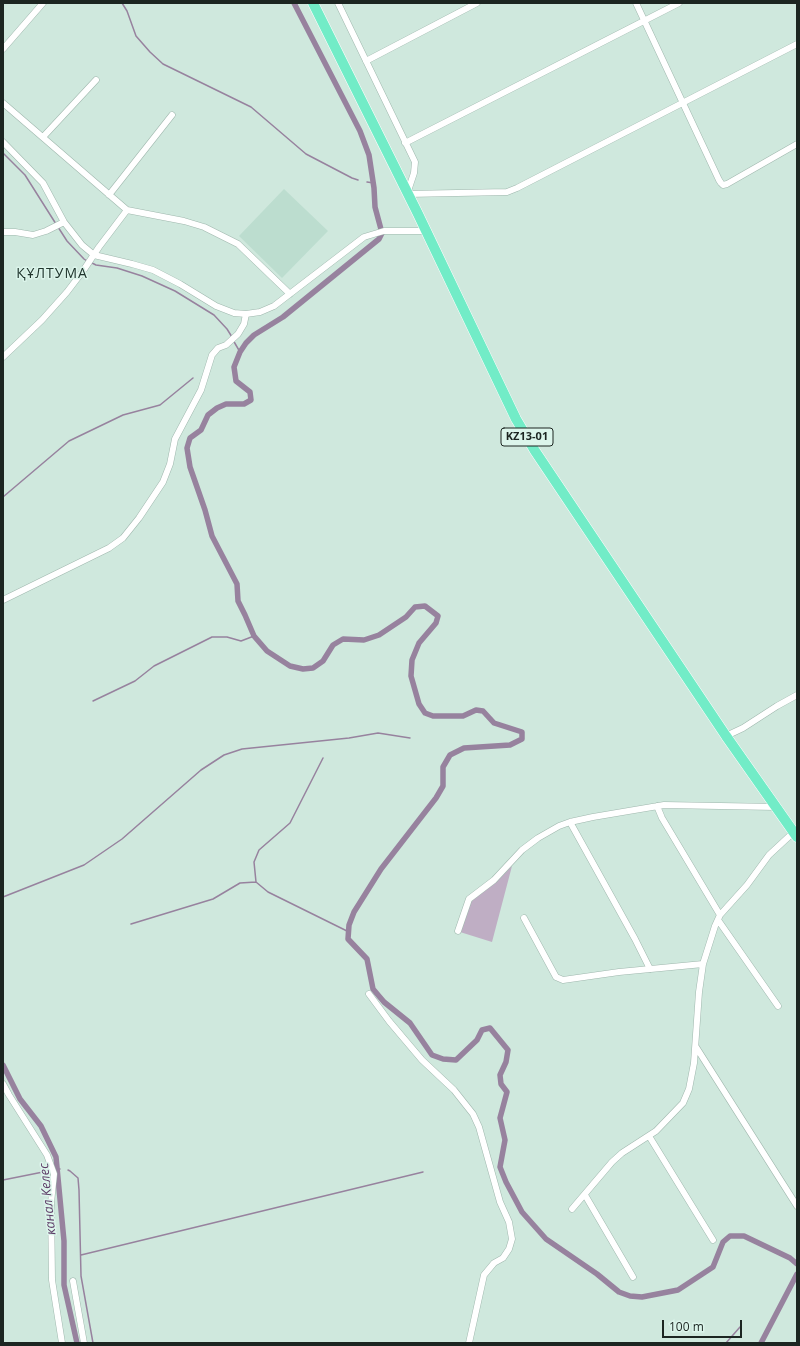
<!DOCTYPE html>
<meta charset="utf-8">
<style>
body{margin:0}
#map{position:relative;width:800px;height:1346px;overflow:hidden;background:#cfe8dd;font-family:"Open Sans",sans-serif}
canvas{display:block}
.frame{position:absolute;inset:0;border:4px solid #1c2521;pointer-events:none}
.scale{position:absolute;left:662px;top:1320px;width:80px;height:18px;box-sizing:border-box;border:2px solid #1c2521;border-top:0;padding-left:5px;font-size:12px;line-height:14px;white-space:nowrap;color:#1c2521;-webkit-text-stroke:3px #dcf5eb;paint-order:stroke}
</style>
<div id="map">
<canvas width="800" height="1346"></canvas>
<div class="frame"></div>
<div class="scale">100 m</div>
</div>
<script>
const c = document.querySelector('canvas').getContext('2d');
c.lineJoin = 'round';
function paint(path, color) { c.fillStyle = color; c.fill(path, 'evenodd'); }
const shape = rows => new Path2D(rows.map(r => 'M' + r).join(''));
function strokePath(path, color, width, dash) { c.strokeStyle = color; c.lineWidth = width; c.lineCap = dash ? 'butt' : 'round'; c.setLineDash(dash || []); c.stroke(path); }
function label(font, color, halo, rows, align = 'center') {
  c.font = font + ' "Open Sans",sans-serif'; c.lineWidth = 3; c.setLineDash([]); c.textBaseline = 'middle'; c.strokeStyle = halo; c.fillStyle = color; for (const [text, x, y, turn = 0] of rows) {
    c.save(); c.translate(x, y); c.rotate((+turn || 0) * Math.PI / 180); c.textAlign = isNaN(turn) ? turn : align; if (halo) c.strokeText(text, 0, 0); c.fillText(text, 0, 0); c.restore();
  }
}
const built = shape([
 [284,189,328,231,282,278,239,236]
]);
const green = shape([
 [512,866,492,942,460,932,473,896,501,876]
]);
const stream = shape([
 [122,3,127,11,136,36,150,52,163,64,251,107,306,154,352,178,358,180],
 [3,153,25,175,56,224],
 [367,182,374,183],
 [58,227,67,241,84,259,87,261],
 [90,262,96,265,117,268,142,276,175,291,214,315,227,329,232,337],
 [233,340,240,352],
 [3,497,69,441,123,415,160,405,193,378],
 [93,701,135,681,154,666,212,637,227,637,241,641,254,636],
 [323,758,290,823,259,850,254,862,256,882,268,892,349,932],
 [3,897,84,865,122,839,201,770,224,755,242,749,349,738,378,733,410,738],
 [131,924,213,899,240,883,256,882],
 [57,1169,60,1169],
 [68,1170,70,1171,78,1178,79,1190,81,1276,93,1343],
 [3,1180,48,1171],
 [81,1255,423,1172],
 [726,1343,740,1327]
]);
const canal = shape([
 [294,3,360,131,369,155,374,188,375,207,382,233,379,239,283,317,254,335,246,343,240,352,234,367,236,381,250,392,251,400,244,404,226,404,217,408,208,415,201,430,190,438,187,448,190,467,205,510,212,536,237,584,238,601,245,615,254,636,267,651,290,666,303,669,313,668,323,661,333,645,343,639,364,640,379,635,406,617,415,607,425,606,438,616,436,623,419,643,412,660,411,676,419,704,425,713,433,716,463,716,476,710,483,711,494,723,522,732,522,739,510,745,464,748,450,755,443,767,443,786,436,798,381,869,354,912,349,925,348,939,367,959,373,989,384,1002,410,1023,432,1055,443,1059,456,1060,477,1040,482,1030,490,1028,508,1050,506,1062,500,1075,501,1084,507,1092,500,1118,505,1140,500,1167,506,1182,522,1212,546,1239,597,1274,619,1292,630,1296,642,1297,678,1290,713,1267,723,1242,730,1236,744,1236,790,1258,797,1264],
 [3,1065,20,1099,41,1126,56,1157,64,1241,64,1285,77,1343],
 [761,1343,797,1274]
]);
const minor = shape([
 [338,3,415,162,414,173,407,194,507,192,517,188,797,44],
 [636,3,719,180,721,183,723,185,727,184,797,144],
 [3,49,43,3],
 [366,61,477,3],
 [3,103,127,210,184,221,204,227,238,244,290,294],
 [43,137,96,80],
 [3,142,43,183,64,222,82,245,94,255,132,264,153,270,180,284,216,306,234,313,246,314,260,312,274,306,364,237,384,231,426,231],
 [405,143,679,3],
 [109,195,172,115],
 [3,232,15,232,33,235,46,231,64,222],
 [3,357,42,320,67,292,83,271,99,247,127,210],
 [3,600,109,548,123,538,139,518,163,482,170,464,175,439,201,390,212,355,218,348,226,345,238,334,244,324,246,314],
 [726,736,743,728,777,706,797,695],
 [657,806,662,818,720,915],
 [570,822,635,939,650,969],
 [524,918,556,977,563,980,619,972,703,964],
 [718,920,778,1006],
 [458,931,469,899,494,880,522,850,538,838,559,826,570,822,593,817,664,805,776,807],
 [369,994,389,1021,422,1060,454,1090,473,1114,479,1127,500,1202,509,1222,512,1239,509,1249,503,1258,494,1263,484,1275,469,1343],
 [696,1047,797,1206],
 [3,1084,9,1095,47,1155,54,1174,51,1203,52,1280,62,1343],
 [649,1136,713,1240],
 [585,1195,633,1277],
 [572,1209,612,1162,622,1153,656,1131,683,1103,689,1089,694,1063,699,992,703,964,715,926,720,915,747,885,769,855,796,830],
 [73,1281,84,1343]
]);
const trunk = shape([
 [313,3,418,214,516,419,535,451,726,736,797,837]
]);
const shields = [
 [527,437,52]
];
const shieldNames = [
 ["KZ13-01",527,437]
];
const waterNames = [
 ["канал Келес",48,1199,-96]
];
const quarterNames = [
 ["ҚҰЛТУМА",52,274]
];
paint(built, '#bcddcf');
paint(green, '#bfaec4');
strokePath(stream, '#97829e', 1.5);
strokePath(canal, '#97829e', 5.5);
strokePath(minor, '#9fb7ad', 7);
strokePath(trunk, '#fff', 11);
strokePath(minor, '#fff', 6);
strokePath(trunk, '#72ecc7', 10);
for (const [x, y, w] of shields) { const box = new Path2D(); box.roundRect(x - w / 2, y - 9, w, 18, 3); c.fillStyle = '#dcf5eb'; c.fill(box); strokePath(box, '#1c2521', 1); }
label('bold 11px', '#1c2521', null, shieldNames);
label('italic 13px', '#5d3d67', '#dcf5eb', waterNames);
c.letterSpacing = '1px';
label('14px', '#20352d', '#dcf5eb', quarterNames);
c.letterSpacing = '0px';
</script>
